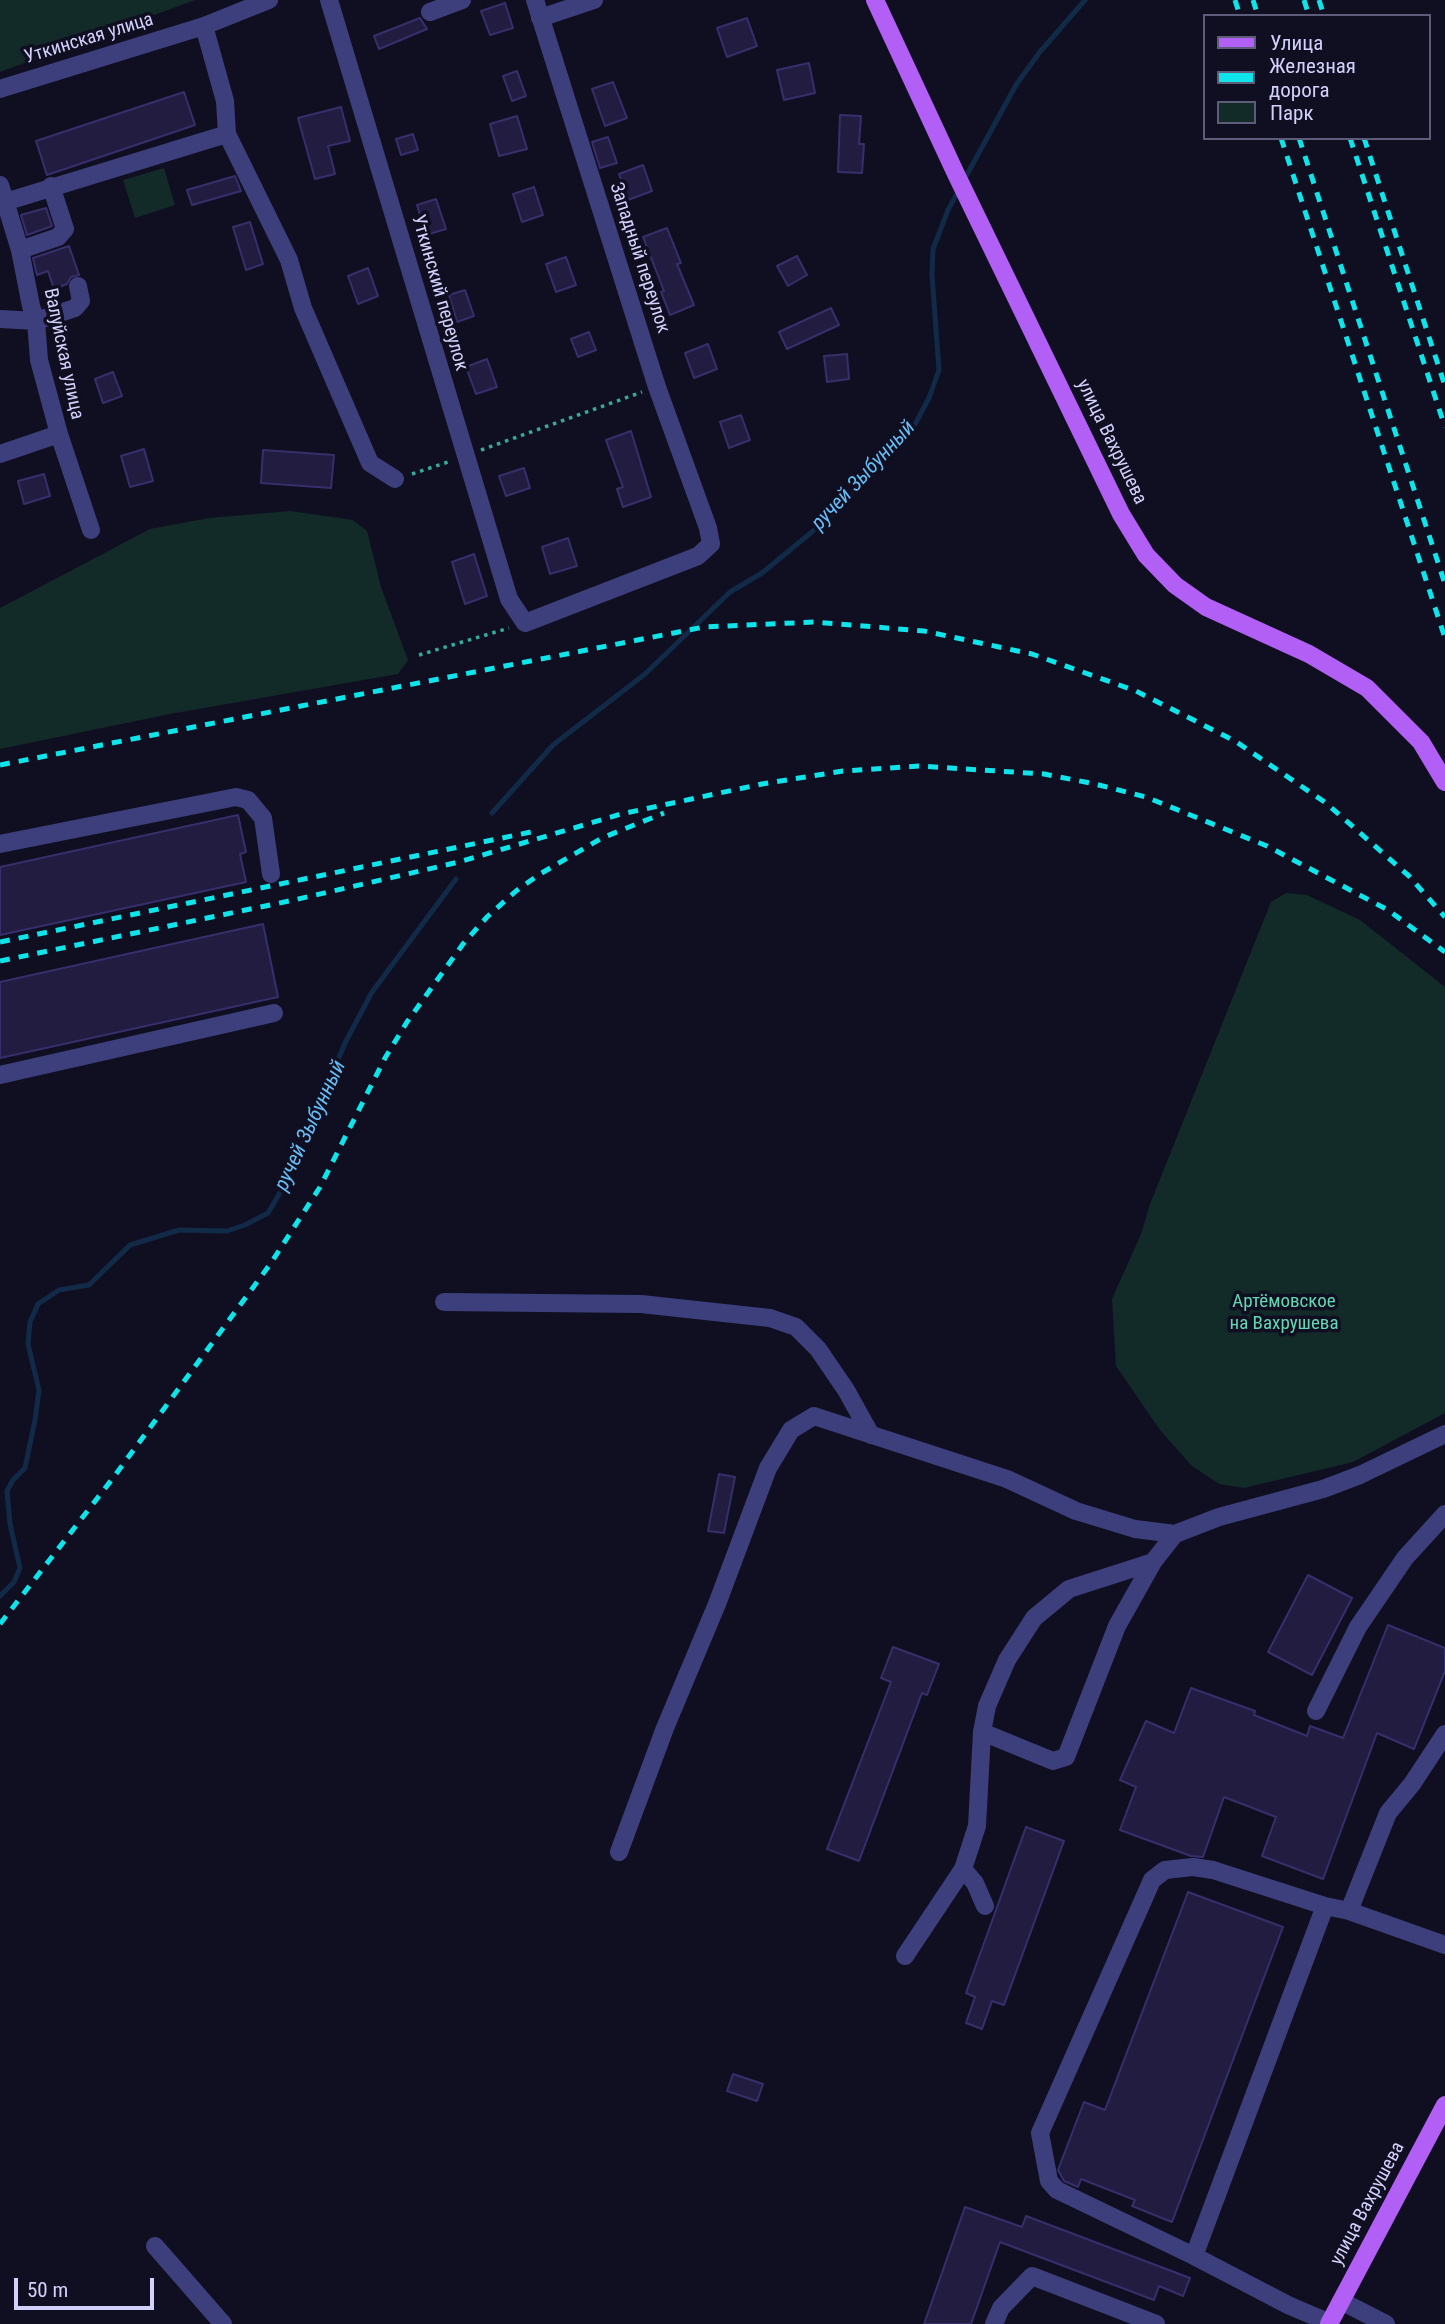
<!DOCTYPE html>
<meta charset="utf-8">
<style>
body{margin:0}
#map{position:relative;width:1445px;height:2324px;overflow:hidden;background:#100f21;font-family:"Roboto Condensed",sans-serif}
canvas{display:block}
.legend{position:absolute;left:1203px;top:14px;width:228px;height:126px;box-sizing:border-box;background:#100f21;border:2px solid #5e5d79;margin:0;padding:9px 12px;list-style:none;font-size:21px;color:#d3d1fc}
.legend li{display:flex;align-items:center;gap:14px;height:35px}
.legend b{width:35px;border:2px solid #5e5d79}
.scale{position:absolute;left:14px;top:2278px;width:140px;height:32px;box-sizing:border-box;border:4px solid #d3d1fc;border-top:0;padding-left:9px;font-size:21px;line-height:24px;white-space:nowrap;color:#d3d1fc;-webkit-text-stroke:5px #100f21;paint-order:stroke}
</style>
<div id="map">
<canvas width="1445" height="2324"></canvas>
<ul class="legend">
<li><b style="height:9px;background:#b25ff5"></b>Улица</li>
<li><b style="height:9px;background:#0fe4ea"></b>Железная дорога</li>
<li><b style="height:19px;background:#122a28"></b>Парк</li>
</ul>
<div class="scale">50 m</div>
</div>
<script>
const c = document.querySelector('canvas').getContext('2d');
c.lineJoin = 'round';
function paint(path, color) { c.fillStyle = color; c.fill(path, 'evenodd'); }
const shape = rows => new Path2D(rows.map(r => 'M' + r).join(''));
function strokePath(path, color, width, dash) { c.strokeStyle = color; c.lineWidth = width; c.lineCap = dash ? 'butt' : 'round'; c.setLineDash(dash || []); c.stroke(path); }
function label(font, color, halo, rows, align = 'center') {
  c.font = font + ' "Roboto Condensed",sans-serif'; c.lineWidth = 7; c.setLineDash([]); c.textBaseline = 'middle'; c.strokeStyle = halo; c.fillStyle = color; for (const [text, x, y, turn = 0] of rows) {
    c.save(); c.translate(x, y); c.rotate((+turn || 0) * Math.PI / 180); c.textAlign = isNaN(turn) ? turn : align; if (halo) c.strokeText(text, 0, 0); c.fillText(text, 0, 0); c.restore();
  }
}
const green = shape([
 [0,0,195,0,0,72],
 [164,168,175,205,135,218,123,180],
 [290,511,353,520,367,531,381,587,408,660,398,674,170,714,0,749,0,608,150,529,209,518],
 [1286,893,1307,895,1360,920,1445,987,1445,1413,1353,1462,1244,1488,1219,1484,1192,1466,1160,1430,1116,1366,1112,1299,1141,1234,1150,1204,1271,902]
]);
const stream = shape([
 [964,180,1016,85,1039,53,1085,0],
 [492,813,553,745,645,674,730,592,762,573,824,522,914,426,929,398,939,370,932,275,933,249,948,210,960,188],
 [0,1596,14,1582,20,1568,10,1524,7,1491,13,1480,25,1468,35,1420,39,1390,28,1344,30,1322,38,1304,59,1290,89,1285,130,1245,179,1230,227,1231,245,1225,268,1213,288,1179,345,1043,372,992,456,879]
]);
const building = shape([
 [505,3,513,28,490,35,481,11,505,3],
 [420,18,427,29,379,49,374,36,420,18],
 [747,18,757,46,727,57,717,28,747,18],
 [809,63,815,93,784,100,777,70,809,63],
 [517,71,526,96,512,101,503,76,517,71],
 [613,82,627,118,605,126,592,89,613,82],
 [184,92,195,125,47,175,36,141,184,92],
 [341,107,350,141,328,146,335,174,315,179,298,118,341,107],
 [840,115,861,116,859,144,864,144,862,173,838,172,840,115],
 [517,116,527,149,499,156,490,124,517,116],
 [413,134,418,150,401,155,396,139,413,134],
 [608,137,617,163,600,168,592,142,608,137],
 [643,165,652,191,628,200,619,174,643,165],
 [235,176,241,191,192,205,187,190,235,176],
 [534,187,543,215,522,222,513,194,534,187],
 [436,199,446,229,426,235,417,205,436,199],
 [46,208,52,226,27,235,21,215,46,208],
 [250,222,263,264,246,270,233,227,250,222],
 [667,228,681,263,677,264,694,305,670,315,661,292,664,291,643,237,667,228],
 [69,246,79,275,71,277,67,284,54,289,48,271,37,275,33,258,69,246],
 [797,256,807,275,788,286,777,266,797,256],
 [566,257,576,285,556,292,546,264,566,257],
 [368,268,378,296,358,304,348,276,368,268],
 [465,290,474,316,457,322,449,295,465,290],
 [831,308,839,325,787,349,779,332,831,308],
 [589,332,596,350,578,357,571,339,589,332],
 [708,344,717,369,694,378,685,353,708,344],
 [847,354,849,379,827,382,824,356,847,354],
 [487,359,497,387,476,394,466,367,487,359],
 [113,372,122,396,103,403,95,379,113,372],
 [741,415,750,440,729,448,720,422,741,415],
 [631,431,651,497,623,507,617,489,623,487,606,440,631,431],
 [144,449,153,481,130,487,121,456,144,449],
 [263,450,334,455,331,488,261,483,263,450],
 [524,468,530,488,506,496,499,476,524,468],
 [44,474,50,496,24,504,18,481,44,474],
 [568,538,577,566,550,574,542,547,568,538],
 [474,554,487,596,465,604,452,562,474,554],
 [238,815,246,852,240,854,246,882,0,935,0,867,238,815],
 [263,924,278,997,0,1058,0,982,263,924],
 [719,1474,735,1477,724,1533,708,1531,719,1474],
 [1308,1575,1352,1598,1312,1675,1268,1652,1308,1575],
 [1388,1625,1445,1648,1445,1671,1414,1749,1377,1733,1323,1879,1262,1856,1276,1817,1224,1797,1203,1857,1191,1856,1120,1830,1136,1787,1120,1780,1146,1721,1174,1733,1191,1688,1255,1711,1254,1715,1307,1736,1310,1726,1343,1738,1388,1625],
 [893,1647,939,1664,927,1695,922,1693,859,1861,827,1849,891,1682,881,1678,893,1647],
 [1026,1827,1064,1841,1004,2005,992,2001,982,2029,966,2023,975,1997,966,1993,1026,1827],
 [1188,1892,1283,1927,1172,2222,1132,2206,1135,2200,1081,2179,1078,2187,1064,2181,1058,2170,1084,2102,1105,2110,1188,1892],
 [733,2074,763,2084,757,2101,727,2091,733,2074],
 [965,2207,1022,2227,1026,2216,1190,2278,1183,2296,1159,2286,1154,2300,1000,2242,971,2324,924,2324,965,2207]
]);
const path = shape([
 [481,450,642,392],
 [412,474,451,461],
 [419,655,509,628]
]);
const minor = shape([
 [329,0,509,599,525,623,698,556,711,544,708,528,657,387,535,0],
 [430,12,462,0],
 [540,18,594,0],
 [204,26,225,101,227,134,289,260,303,308,370,463,395,479],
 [0,89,204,26,269,0],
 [0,185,20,250,31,306,36,321,39,360,59,434,91,530],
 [5,202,227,134],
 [20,250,58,237,65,229,51,186],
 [0,319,36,321,75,308,81,301,78,286],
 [0,454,59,434],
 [0,844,236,797,248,800,263,818,271,874],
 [0,1075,274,1013],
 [444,1302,641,1304,770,1318,796,1327,818,1349,846,1390,871,1435],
 [1316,1711,1358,1627,1405,1558,1445,1514],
 [982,1732,1053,1761,1066,1757,1117,1626,1153,1562],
 [619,1852,665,1728,717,1604,768,1468,791,1430,814,1416,1007,1479,1076,1511,1135,1529,1175,1534],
 [985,1906,975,1883,963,1869,977,1826,982,1732,987,1706,1007,1660,1034,1618,1069,1589,1153,1562,1175,1534,1219,1517,1323,1489,1360,1475,1445,1434],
 [1325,1906,1194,2256,1288,2305,1330,2323],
 [1349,1911,1388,1813,1412,1784,1445,1734],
 [905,1956,963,1869],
 [155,2246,223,2324],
 [1194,2256,1057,2190,1049,2181,1040,2133,1152,1880,1165,1870,1193,1867,1213,1870,1325,1906,1349,1911,1445,1945],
 [1341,2301,1386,2324],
 [994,2324,1001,2308,1032,2276,1156,2324]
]);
const major = shape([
 [875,0,956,174,1121,514,1146,555,1175,585,1206,607,1309,654,1367,688,1421,742,1445,782],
 [1329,2324,1445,2105]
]);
const rail = shape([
 [1235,0,1240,16],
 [1253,0,1258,16],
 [1304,0,1309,16],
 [1319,0,1324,16],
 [1281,138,1445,638],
 [1299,138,1445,584],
 [1350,138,1445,427],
 [1364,138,1445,386],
 [0,765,704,627,814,622,924,631,1032,654,1136,691,1235,741,1326,803,1409,876,1445,917],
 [0,942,531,832],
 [0,961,294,900,459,862,621,814,762,784,843,771,919,766,1044,774,1095,784,1146,797,1267,846,1388,910,1445,952],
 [0,1624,113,1478,271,1263,320,1187,385,1058,407,1022,463,944,487,917,516,891,540,874,602,838,664,813]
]);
const streetNames = [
 ["Уткинская улица",89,39,-17],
 ["Западный переулок",639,258,72],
 ["Уткинский переулок",439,293,74],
 ["Валуйская улица",63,354,78],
 ["улица Вахрушева",1111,442,64],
 ["улица Вахрушева",1368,2204,-62]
];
const parkNames = [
 ["Артёмовское",1284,1302],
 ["на Вахрушева",1284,1324]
];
const waterNames = [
 ["ручей Зыбунный",864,476,-47],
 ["ручей Зыбунный",311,1126,-65]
];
paint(green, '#122a28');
strokePath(stream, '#112a47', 5);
paint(building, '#211c40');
strokePath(building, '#372f6b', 2);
strokePath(path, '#36ab9c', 3.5, [3.5, 5]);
strokePath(minor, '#3d3f7d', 18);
strokePath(major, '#b25ff5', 18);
strokePath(rail, '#0fe4ea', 5, [10, 9]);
label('19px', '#d3d1fc', '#100f21', streetNames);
label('19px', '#62d7b1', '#100f21', parkNames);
label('italic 21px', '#66bdf5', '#100f21', waterNames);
</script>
